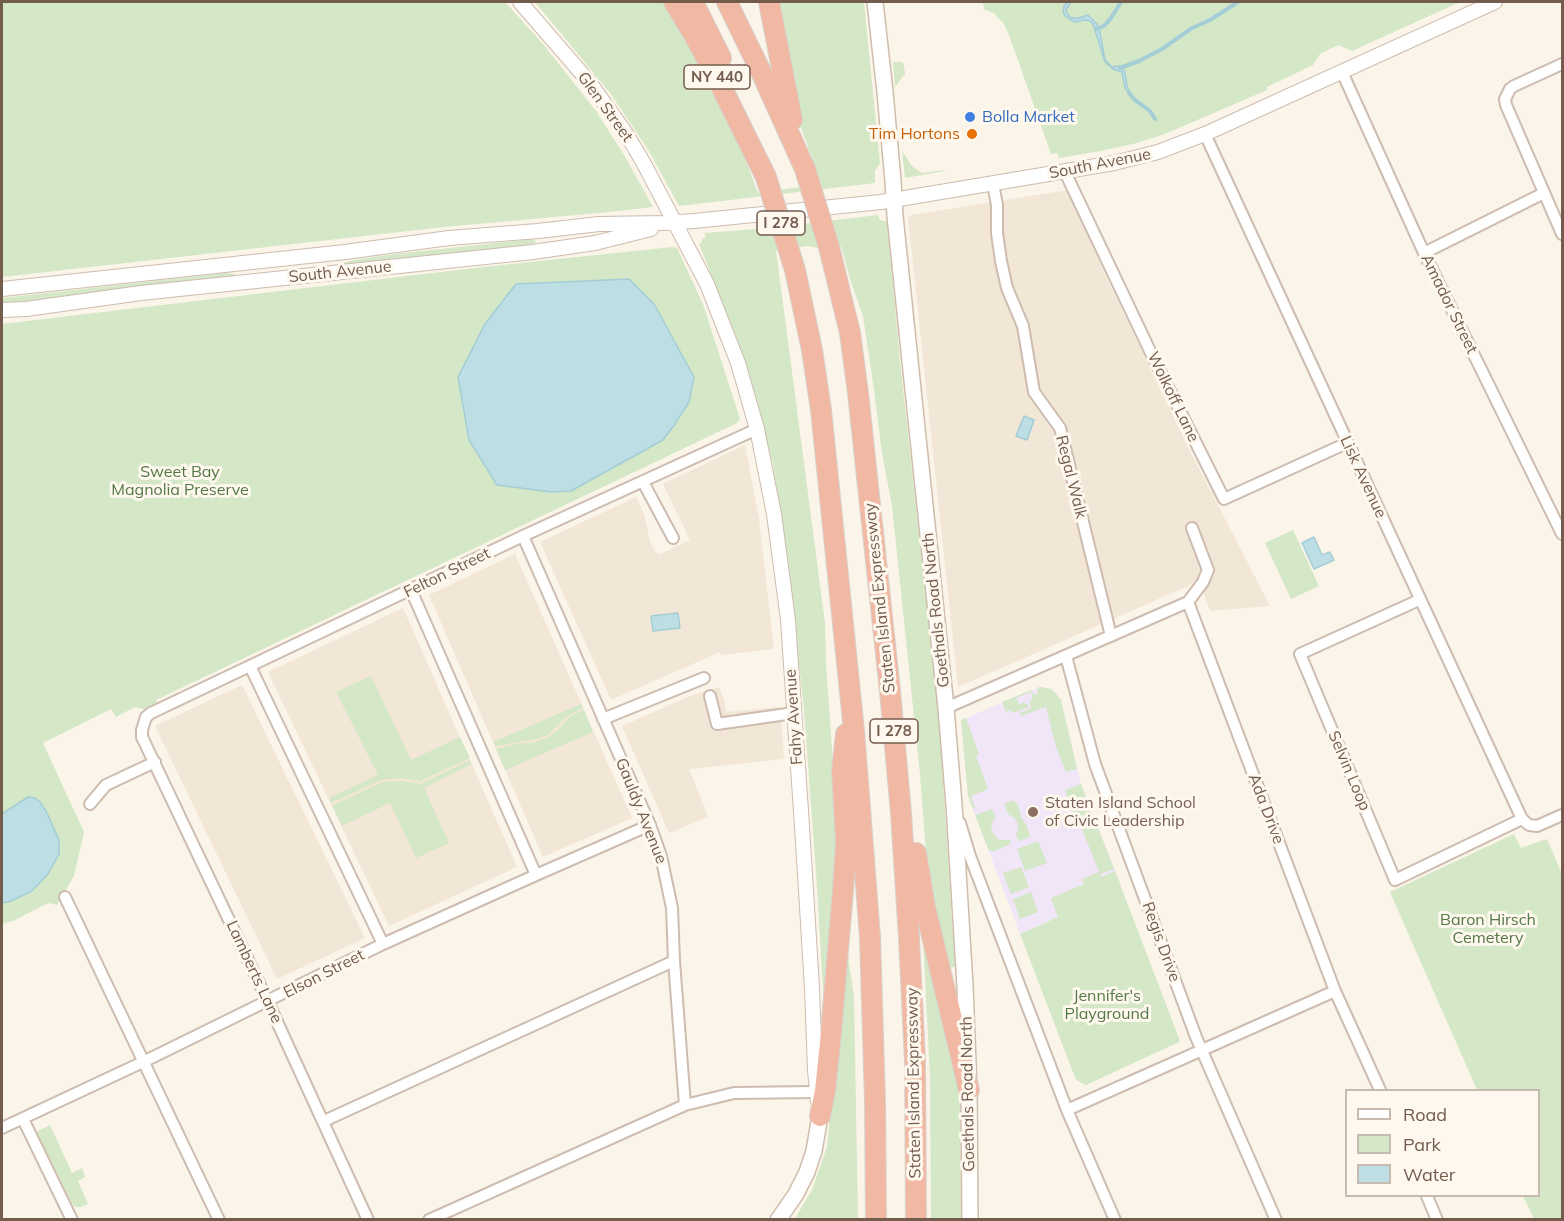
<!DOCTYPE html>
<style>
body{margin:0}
#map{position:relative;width:1564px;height:1221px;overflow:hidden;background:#fbf4e8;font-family:Mulish,sans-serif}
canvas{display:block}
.frame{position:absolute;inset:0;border:3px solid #745c4d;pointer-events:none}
.legend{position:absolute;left:1345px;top:1089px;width:195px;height:108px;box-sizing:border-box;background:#fef8ee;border:2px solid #c7baae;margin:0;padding:8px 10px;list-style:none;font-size:18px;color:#745c4d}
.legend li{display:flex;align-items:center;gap:12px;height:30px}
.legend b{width:30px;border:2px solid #c7baae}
</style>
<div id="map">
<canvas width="1564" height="1221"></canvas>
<div class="frame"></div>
<ul class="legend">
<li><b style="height:8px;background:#fff"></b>Road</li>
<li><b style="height:16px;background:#d4e8c7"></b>Park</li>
<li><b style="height:16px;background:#bddee4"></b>Water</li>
</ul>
</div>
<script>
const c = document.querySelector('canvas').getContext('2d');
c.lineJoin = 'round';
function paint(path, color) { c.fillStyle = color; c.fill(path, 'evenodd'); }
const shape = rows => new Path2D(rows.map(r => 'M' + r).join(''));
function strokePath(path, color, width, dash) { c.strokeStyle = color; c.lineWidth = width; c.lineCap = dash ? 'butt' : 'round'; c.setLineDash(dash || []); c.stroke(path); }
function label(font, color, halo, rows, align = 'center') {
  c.font = font + ' Mulish,sans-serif'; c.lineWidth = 6; c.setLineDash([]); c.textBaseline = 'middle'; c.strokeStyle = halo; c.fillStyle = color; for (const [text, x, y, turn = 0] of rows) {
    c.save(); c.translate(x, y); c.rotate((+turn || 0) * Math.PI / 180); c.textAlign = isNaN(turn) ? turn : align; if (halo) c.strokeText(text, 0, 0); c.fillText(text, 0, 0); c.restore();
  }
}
const residential = shape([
 [1068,190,1106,277,1192,455,1270,606,1210,611,1198,578,1188,586,958,687,908,217,911,215],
 [745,445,759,519,774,649,721,655,720,652,611,700,540,542,636,497,644,514,651,545,656,553,660,554,690,540,663,484],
 [515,554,632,818,543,857,429,595],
 [403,608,517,867,389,926,268,672],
 [242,685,365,938,277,979,155,726],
 [719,687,724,700,726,712,780,707,784,759,689,769,708,817,669,833,622,726,695,694]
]);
const education = shape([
 [1040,687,1052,689,1061,700,1081,784,1122,888,1020,934,968,796,961,720]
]);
const green = shape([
 [2,2,505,2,543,44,596,111,624,155,653,207,609,212,444,227,2,277],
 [535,2,664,2,702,70,744,156,758,193,821,184,801,127,776,2,864,2,880,163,875,171,875,183,679,206,649,151,610,93],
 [983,2,1068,2,1064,6,1063,12,1065,16,1081,22,1086,20,1090,21,1093,24,1105,62,1113,69,1122,72,1125,88,1129,92,1120,66,1112,67,1105,60,1099,28,1086,16,1074,19,1069,16,1067,13,1067,8,1071,2,1460,2,1352,51,1338,45,1320,54,1313,65,1267,87,1267,90,1165,134,1137,143,1101,151,1059,158,1057,153,1051,154,1009,35,1004,24,995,14,984,9],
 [893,62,903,62,905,73,905,75,903,76,895,87],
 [902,151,912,166,922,173,944,170,945,171,905,178],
 [878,215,880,220,887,222,900,361,939,720,955,967,951,967,947,963,923,873,926,852,920,774,908,659,892,506,882,453,874,390,863,316,851,282,841,246,819,248,808,246,776,250,825,623,826,663,836,806,837,889,825,1025,817,886,804,711,789,571,773,464,746,362,699,244,702,242,702,239,706,237,704,233,769,228],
 [533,239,536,242,533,244,421,258,419,257,321,268,354,260,395,254],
 [672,247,677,248,703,304,740,419,737,423,156,700,157,703,144,709,135,707,116,717,111,709,43,743,84,832,74,876,57,905,48,903,13,921,4,923,2,925,2,324,483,267],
 [226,273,234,274,238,276,235,279,2,305,2,298],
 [1293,530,1319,586,1291,599,1265,543],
 [371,676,411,760,460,737,470,758,420,781,401,778,381,780,331,803,329,798,378,775,336,692],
 [1040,687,1052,689,1061,700,1077,769,1066,772,1056,747,1046,707,1021,716,1020,713,1032,708,1029,702,1031,702,1030,700,1033,698,1031,692,1016,698,1019,704,1024,702,1025,704,1027,703,1029,707,1013,713,1009,710,1006,712,1002,702,1031,690,1034,695,1038,693,1037,688],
 [581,704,583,708,566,717,553,730,546,736,537,739,495,746,493,742],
 [584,710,593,732,505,770,496,749,514,744,532,743,547,738,558,730,571,716],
 [966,718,979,754,976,756,988,789,971,796,975,808,973,809,968,796,961,720],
 [470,760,472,764,424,788,449,843,416,858,390,803,342,826,332,806,382,782,401,781,421,784],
 [1081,784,1114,869,1100,874,1101,877,1115,871,1180,1041,1179,1042,1086,1085,1076,1080,1020,934,1058,917,1051,898,1084,884,1082,879,1099,872,1078,819,1076,820,1065,790],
 [1014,800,1019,807,1021,817,1027,826,1030,837,1019,841,1016,835,1018,829,1018,823,1014,818,1008,814,1004,804],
 [992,809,996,818,993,821,991,828,994,835,1000,840,1010,840,1011,844,992,852,991,850,989,851,975,815],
 [1514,834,1521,848,1547,839,1562,874,1562,1219,1534,1219,1523,1196,1538,1196,1538,1090,1477,1090,1390,892],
 [1038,841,1047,863,1025,871,1017,849],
 [1021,867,1029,887,1011,894,1003,873],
 [1031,892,1038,912,1020,919,1013,899],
 [923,939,960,1090,961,1219,931,1219,930,1076],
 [846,942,854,997,858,1219,794,1220,812,1190,827,1147],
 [50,1125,72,1173,82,1168,84,1173,85,1177,78,1181,88,1204,81,1207,75,1207,71,1202,37,1133,38,1131]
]);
const water = shape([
 [1068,2,1071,2,1066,10,1067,13,1071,18,1079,18,1088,15,1097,24,1100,33,1105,60,1112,67,1120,66,1123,68,1125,72,1127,86,1131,95,1125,88,1122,72,1113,69,1105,62,1093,24,1090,21,1086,20,1074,22,1065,16,1063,12,1064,6,1068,2],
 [629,279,654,304,694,377,689,402,675,424,663,440,571,491,551,492,497,485,469,440,458,377,485,324,516,284,629,279],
 [1024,416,1034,420,1027,440,1016,436,1024,416],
 [1314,537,1322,555,1330,552,1334,560,1314,569,1302,543,1314,537],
 [678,613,680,628,653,631,651,616,678,613],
 [28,797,35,798,40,802,47,813,59,840,59,854,48,874,32,891,11,901,2,903,2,814,28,797]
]);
const stream = shape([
 [1097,29,1104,26,1111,18,1121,2],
 [1120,68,1139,61,1162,49,1192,28,1210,20,1238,2],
 [1129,93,1135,100,1150,111,1155,119]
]);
const minor = shape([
 [1562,64,1514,86,1510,89,1505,99,1506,105,1562,234],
 [1342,72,1424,253,1562,534],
 [1205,134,1522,819,1529,825,1537,826,1562,815],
 [1065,172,1150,351,1224,499,1347,443],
 [993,184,997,205,997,233,1001,261,1007,288,1023,326,1034,392,1060,428,1111,636],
 [1424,253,1544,193],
 [643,482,673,538],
 [1192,528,1208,570,1203,582,1188,602,1335,991,1380,1090],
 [523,536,650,825,661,856,672,908,674,961,685,1105],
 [411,590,536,875],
 [1419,600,1300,654,1395,880,1522,819],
 [1066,656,1095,764,1196,1037,1276,1220],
 [250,666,383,944],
 [710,696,717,724,794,713],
 [946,708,1188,602],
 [603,719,704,678],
 [90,804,106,785,155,762],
 [960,823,970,856,1067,1110,1115,1220],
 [65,897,219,1220],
 [1067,1110,1335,991],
 [23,1119,72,1220],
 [324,1121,674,961],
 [2,1128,143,1062,383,944,536,875,650,825],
 [1427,1196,1437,1220],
 [368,1220,268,1002,142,737,142,730,146,717,151,713,523,536,757,429],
 [429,1220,685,1105,734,1093,816,1092]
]);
const tertiary = shape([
 [520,2,590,83,627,135,643,162,707,284,738,363,757,429,774,514,788,620,802,826,812,988,815,1070,818,1102],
 [2,289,345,252,449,238,538,231,599,224,665,223,694,221,881,202,1114,163,1158,152,1205,134,1495,2],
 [2,310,26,309,141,293,533,252,595,243,651,229]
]);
const secondary = shape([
 [875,2,885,92,893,181,895,216,946,708,954,805,965,986,969,1090,970,1220],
 [778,1220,796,1194,807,1172,814,1151,820,1116]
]);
const motorway = shape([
 [674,2,693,33,714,72,766,177],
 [693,2,721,58],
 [727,2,763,76,805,169],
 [769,2,792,120],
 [829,247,850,333,858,393,890,691,901,813,909,938,915,1061,916,1220],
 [795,270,812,350,821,410,854,731,870,937,875,1102,876,1220],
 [916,853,925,907,969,1090],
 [820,1116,825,1091,831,1033,843,890,846,842,842,770,846,734]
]);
const motorwayBridge = shape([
 [805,169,829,247],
 [766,177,795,270]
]);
const markers = [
 [970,117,6,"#3f7fe0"],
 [972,134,6,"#e8710a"],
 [1033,812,6,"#8d6e63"]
];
const shields = [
 [717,77,66],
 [781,223,48],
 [894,731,48]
];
const shieldNames = [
 ["NY 440",717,77],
 ["I 278",781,223],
 ["I 278",894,731]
];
const streetNames = [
 ["Glen Street",605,107,54],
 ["South Avenue",1100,164,-11],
 ["South Avenue",340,272,-6],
 ["Amador Street",1449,304,64],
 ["Wolkoff Lane",1173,397,64],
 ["Regal Walk",1071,477,76],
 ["Lisk Avenue",1363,477,65],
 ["Felton Street",447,573,-26],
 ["Staten Island Expressway",880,598,-96],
 ["Goethals Road North",936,610,-96],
 ["Fahy Avenue",794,717,-94],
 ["Selvin Loop",1349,771,67],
 ["Ada Drive",1266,809,69],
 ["Gauldy Avenue",641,811,68],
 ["Regis Drive",1161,942,70],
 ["Lamberts Lane",254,972,65],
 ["Elson Street",324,974,-27],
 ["Staten Island Expressway",914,1083,-91],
 ["Goethals Road North",968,1094,-91]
];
const shopNames = [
 ["Bolla Market",982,117]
];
const foodNames = [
 ["Tim Hortons",960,134]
];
const parkNames = [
 ["Sweet Bay",180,472],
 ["Magnolia Preserve",180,490],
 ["Baron Hirsch",1488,920],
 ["Cemetery",1488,938],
 ["Jennifer's",1107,996],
 ["Playground",1107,1014]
];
const educationNames = [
 ["Staten Island School",1045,803],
 ["of Civic Leadership",1045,821]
];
paint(residential, '#f2e6d7');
paint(education, '#f1e5f8');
paint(green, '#d4e8c7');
paint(water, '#bddee4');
strokePath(water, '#a4cdd5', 1.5);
strokePath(stream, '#a4cdd5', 4);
strokePath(minor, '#cdbcaf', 14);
strokePath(tertiary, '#cdbcaf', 16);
strokePath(secondary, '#cfbdac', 18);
strokePath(motorway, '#d8d1cd', 22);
strokePath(minor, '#fff', 10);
strokePath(tertiary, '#fff', 14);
strokePath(secondary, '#fff', 15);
strokePath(motorway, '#f1b9a3', 20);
strokePath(motorwayBridge, '#d8d1cd', 22, []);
strokePath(motorwayBridge, '#f1b9a3', 20);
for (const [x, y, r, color] of markers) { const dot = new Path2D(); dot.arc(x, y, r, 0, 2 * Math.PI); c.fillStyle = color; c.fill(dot); strokePath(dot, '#fef8ee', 2); }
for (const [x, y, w] of shields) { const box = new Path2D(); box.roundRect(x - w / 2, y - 12, w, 24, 4.5); c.fillStyle = '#fef8ee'; c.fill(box); strokePath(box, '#745c4d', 1.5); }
label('bold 15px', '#745c4d', null, shieldNames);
label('16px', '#745c4d', '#fef8ee', streetNames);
label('16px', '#366cbe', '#fef8ee', shopNames, 'left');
label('16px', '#c56008', '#fef8ee', foodNames, 'right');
label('16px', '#547846', '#fef8ee', parkNames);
label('16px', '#785e54', '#fef8ee', educationNames, 'left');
</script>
